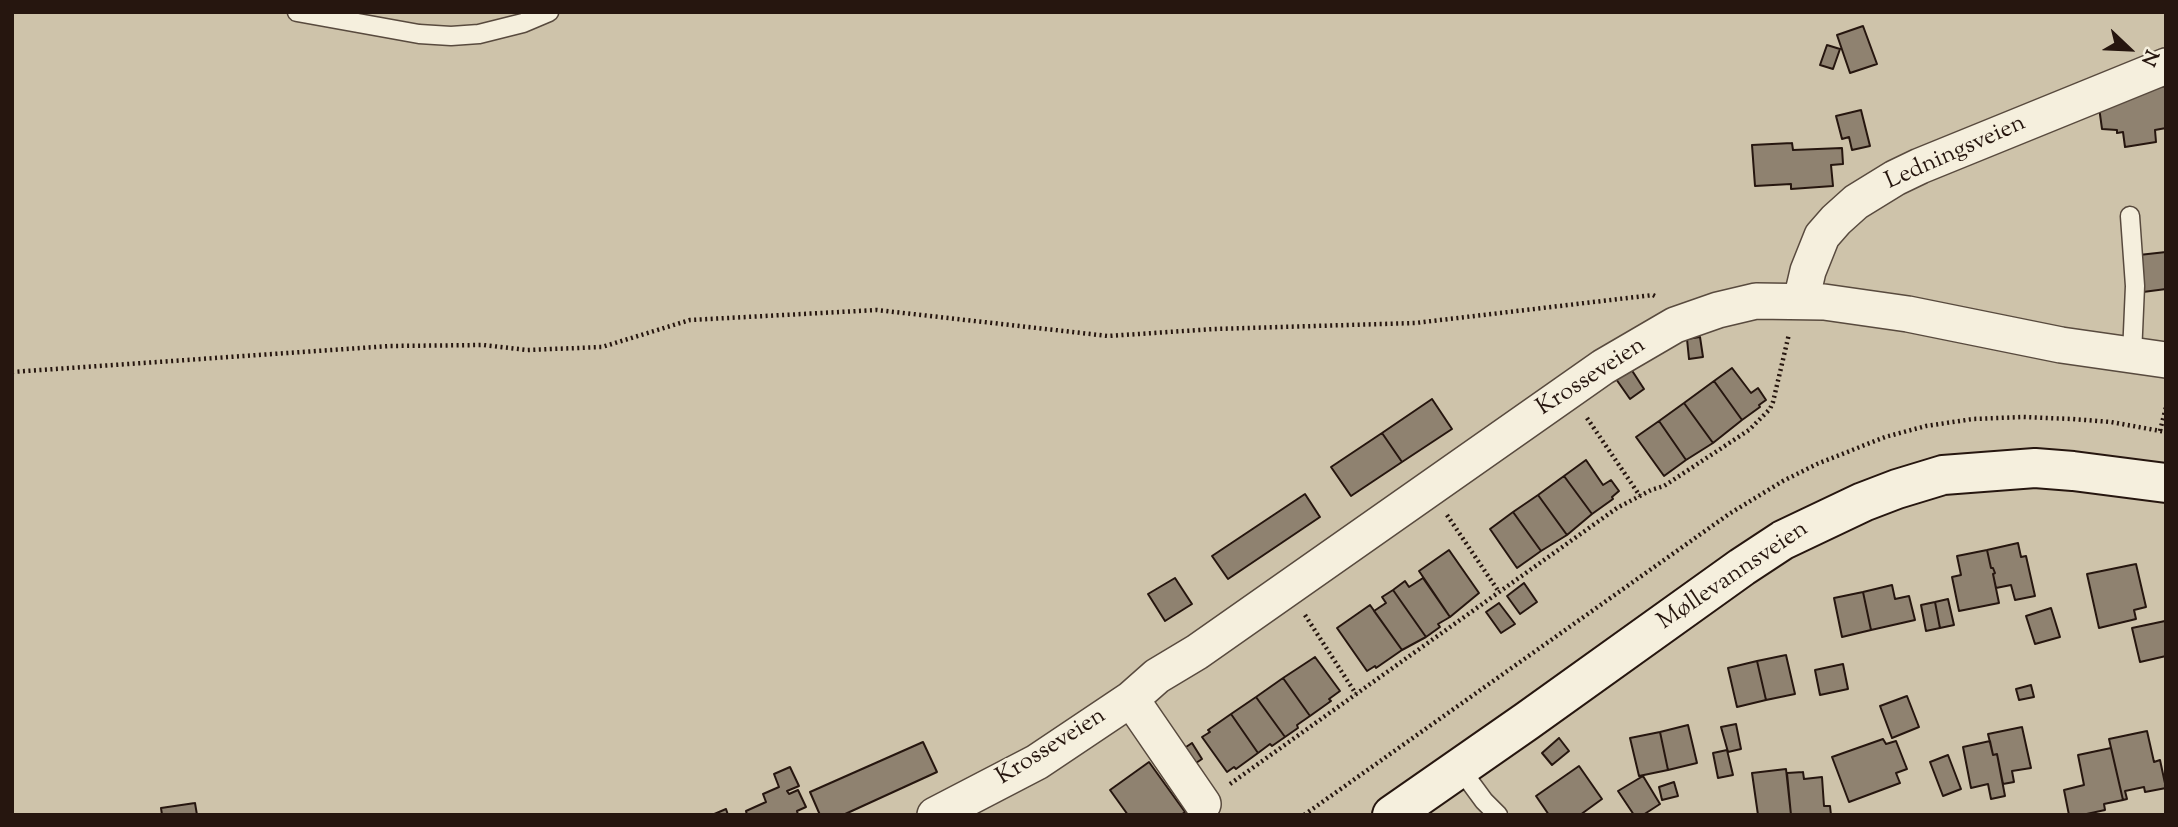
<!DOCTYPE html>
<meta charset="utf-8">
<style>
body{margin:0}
#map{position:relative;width:2178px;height:827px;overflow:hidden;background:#f0e6ca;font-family:"Sorts Mill Goudy",serif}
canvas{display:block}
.frame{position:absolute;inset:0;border:14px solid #26160f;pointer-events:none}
.north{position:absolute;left:2094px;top:14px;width:70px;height:70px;-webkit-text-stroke:5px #f5efdd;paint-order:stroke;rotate:113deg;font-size:19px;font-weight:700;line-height:28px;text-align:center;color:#26160f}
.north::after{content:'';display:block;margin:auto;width:24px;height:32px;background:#26160f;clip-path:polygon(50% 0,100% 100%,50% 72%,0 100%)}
</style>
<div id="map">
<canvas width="2178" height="827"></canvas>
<div class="frame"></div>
<div class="north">N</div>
</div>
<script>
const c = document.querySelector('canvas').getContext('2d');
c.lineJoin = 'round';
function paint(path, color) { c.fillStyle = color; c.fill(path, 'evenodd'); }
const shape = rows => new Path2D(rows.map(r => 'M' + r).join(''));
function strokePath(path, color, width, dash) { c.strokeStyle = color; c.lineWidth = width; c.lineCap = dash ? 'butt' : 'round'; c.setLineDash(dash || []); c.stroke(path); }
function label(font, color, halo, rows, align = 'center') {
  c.font = font + ' "Sorts Mill Goudy",serif'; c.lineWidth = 6; c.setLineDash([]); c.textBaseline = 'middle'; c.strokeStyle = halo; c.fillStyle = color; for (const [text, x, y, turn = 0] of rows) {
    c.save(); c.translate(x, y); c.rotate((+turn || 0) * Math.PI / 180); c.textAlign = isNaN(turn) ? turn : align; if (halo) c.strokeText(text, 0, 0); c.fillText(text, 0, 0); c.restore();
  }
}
const green = shape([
 [12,12,2166,12,2166,815,12,815]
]);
const building = shape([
 [1863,26,1877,64,1850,73,1837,35,1863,26],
 [1827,45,1840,49,1833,69,1820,65,1827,45],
 [2166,86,2166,128,2155,130,2156,142,2125,147,2123,132,2117,133,2117,130,2102,129,2099,107,2130,92,2166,86],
 [1861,110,1870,146,1852,150,1849,137,1842,139,1836,116,1861,110],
 [1792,143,1793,150,1842,148,1843,164,1831,165,1833,186,1791,189,1791,184,1755,186,1752,145,1792,143],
 [2166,252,2166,289,2143,292,2139,255,2166,252],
 [1700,337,1703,357,1689,359,1687,339,1700,337],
 [1732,368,1751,393,1758,388,1766,400,1759,405,1760,407,1742,420,1714,381,1732,368],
 [1631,369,1644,389,1630,399,1616,379,1631,369],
 [1714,381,1742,420,1713,443,1684,403,1714,381],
 [1432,399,1452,429,1402,462,1382,433,1432,399],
 [1684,403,1713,443,1686,460,1659,421,1684,403],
 [1659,421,1686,460,1664,476,1636,437,1659,421],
 [1382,433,1402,462,1351,496,1331,467,1382,433],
 [1586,460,1603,485,1611,480,1619,491,1612,497,1613,499,1592,514,1564,476,1586,460],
 [1564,476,1592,514,1567,535,1538,495,1564,476],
 [1305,494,1320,517,1228,579,1212,556,1305,494],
 [1538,495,1567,535,1541,551,1513,512,1538,495],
 [1513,512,1541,551,1517,568,1490,529,1513,512],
 [2018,543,2021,557,2026,556,2035,596,2015,600,2011,585,1996,588,1993,574,1995,573,1993,568,1991,568,1987,550,2018,543],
 [1449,550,1479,593,1450,617,1419,571,1449,550],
 [1987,550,1991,568,1993,568,1995,573,1993,574,1999,603,1959,611,1952,577,1961,575,1957,556,1987,550],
 [2136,564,2146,607,2134,610,2136,619,2099,628,2087,574,2136,564],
 [1175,578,1192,604,1165,621,1148,594,1175,578],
 [1423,578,1450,617,1438,624,1440,627,1426,637,1393,590,1405,581,1409,587,1423,578],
 [1524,583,1537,602,1520,614,1507,596,1524,583],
 [1892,585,1895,599,1909,596,1915,620,1871,630,1863,592,1892,585],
 [1393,590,1426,637,1402,650,1374,611,1386,603,1382,597,1393,590],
 [1863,592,1871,630,1842,637,1834,598,1863,592],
 [1948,599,1954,625,1940,628,1935,602,1948,599],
 [1935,602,1940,628,1926,631,1921,605,1935,602],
 [1499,603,1515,624,1501,633,1486,612,1499,603],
 [1370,605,1402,650,1376,668,1375,666,1367,671,1337,628,1370,605],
 [2051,608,2060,637,2035,644,2026,616,2051,608],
 [2165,621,2166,656,2140,662,2132,628,2165,621],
 [1786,655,1795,694,1766,700,1757,661,1786,655],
 [1315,657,1340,691,1329,699,1331,701,1310,716,1283,678,1315,657],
 [1757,661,1766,700,1737,707,1728,668,1757,661],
 [1843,664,1848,689,1820,695,1815,670,1843,664],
 [1283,678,1310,716,1297,725,1298,728,1285,737,1256,697,1283,678],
 [2031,685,2034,697,2019,700,2016,689,2031,685],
 [1907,696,1919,727,1892,738,1880,706,1907,696],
 [1256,697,1285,737,1272,746,1270,744,1258,753,1231,714,1256,697],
 [1231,714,1258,753,1236,769,1234,767,1227,772,1202,737,1210,732,1208,730,1231,714],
 [1736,724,1741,749,1728,752,1721,727,1736,724],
 [1688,725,1697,763,1668,770,1660,732,1688,725],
 [2022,727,2031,768,2012,771,2014,782,2003,784,1997,754,1993,755,1988,734,2022,727],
 [2147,731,2154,762,2160,760,2166,788,2145,792,2144,787,2125,791,2127,799,2123,800,2109,739,2147,731],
 [1660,732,1668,770,1639,776,1630,738,1660,732],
 [1559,738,1569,751,1552,765,1542,753,1559,738],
 [1883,739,1886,744,1896,741,1907,769,1896,773,1900,783,1849,802,1832,757,1883,739],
 [1990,741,1993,755,1997,754,2005,796,1991,799,1988,784,1971,788,1963,747,1990,741],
 [923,742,937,772,843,815,820,815,810,792,923,742],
 [1192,743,1202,759,1190,767,1180,751,1192,743],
 [2111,748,2123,800,2104,804,2105,810,2082,815,2069,815,2064,790,2084,785,2078,755,2111,748],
 [1727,750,1733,775,1718,778,1713,753,1727,750],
 [1948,755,1961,789,1943,796,1930,762,1948,755],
 [1149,762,1185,812,1181,815,1128,815,1110,790,1149,762],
 [1579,766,1602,799,1580,815,1549,815,1536,796,1579,766],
 [790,767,799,786,787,791,789,794,798,790,806,807,797,811,798,815,747,815,746,811,766,802,763,794,779,787,774,774,790,767],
 [1786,769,1791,815,1758,815,1752,773,1786,769],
 [1803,772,1804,779,1822,777,1824,806,1830,806,1831,815,1791,815,1787,773,1803,772],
 [1643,776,1660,804,1643,815,1634,815,1618,791,1643,776],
 [1674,782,1678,796,1662,800,1659,787,1674,782],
 [195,803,197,815,162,815,161,808,195,803],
 [726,809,728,815,712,815,726,809]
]);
const path = shape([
 [12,372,389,346,483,345,527,350,602,347,690,320,877,310,1108,336,1214,329,1415,323,1653,295,1657,297],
 [1587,418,1640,496],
 [2160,431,2166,407],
 [1447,515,1499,592],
 [1305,615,1356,694],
 [1230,784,1617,508,1651,490,1664,486,1749,430,1770,409,1773,402,1789,334],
 [1304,815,1729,514,1783,481,1817,464,1885,437,1926,426,1973,419,2023,417,2072,419,2111,422,2166,432]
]);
const lane = shape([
 [297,12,419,34,451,36,479,34,523,23,549,12],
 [2130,216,2135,286,2132,355],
 [1459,767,1484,801,1498,815]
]);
const street = shape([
 [1801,301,1808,271,1822,236,1836,220,1856,202,1895,178,1920,166,2166,66],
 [1131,699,1203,804],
 [935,815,1037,762,1131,699,1157,676,1197,652,1603,367,1675,325,1718,310,1756,301,1824,302,1908,314,2061,345,2166,360]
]);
const secondary = shape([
 [1392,815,1527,721,1742,567,1783,540,1863,502,1897,489,1943,475,2035,468,2073,471,2166,483]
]);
const streetNames = [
 ["Ledningsveien",1956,154,-24],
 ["Krosseveien",1592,378,-33],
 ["Møllevannsveien",1734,577,-34],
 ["Krosseveien",1052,748,-32]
];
paint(green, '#cec3aa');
paint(building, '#8f8270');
strokePath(building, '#26160f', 2);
strokePath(lane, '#584a3e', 21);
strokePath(street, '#584a3e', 38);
strokePath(secondary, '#26160f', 42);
strokePath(path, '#26160f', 4.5, [2, 3.5]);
strokePath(lane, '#f5efdd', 18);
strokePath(street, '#f5efdd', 35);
strokePath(secondary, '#f5efdd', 38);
label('24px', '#26160f', '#f5efdd', streetNames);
</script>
